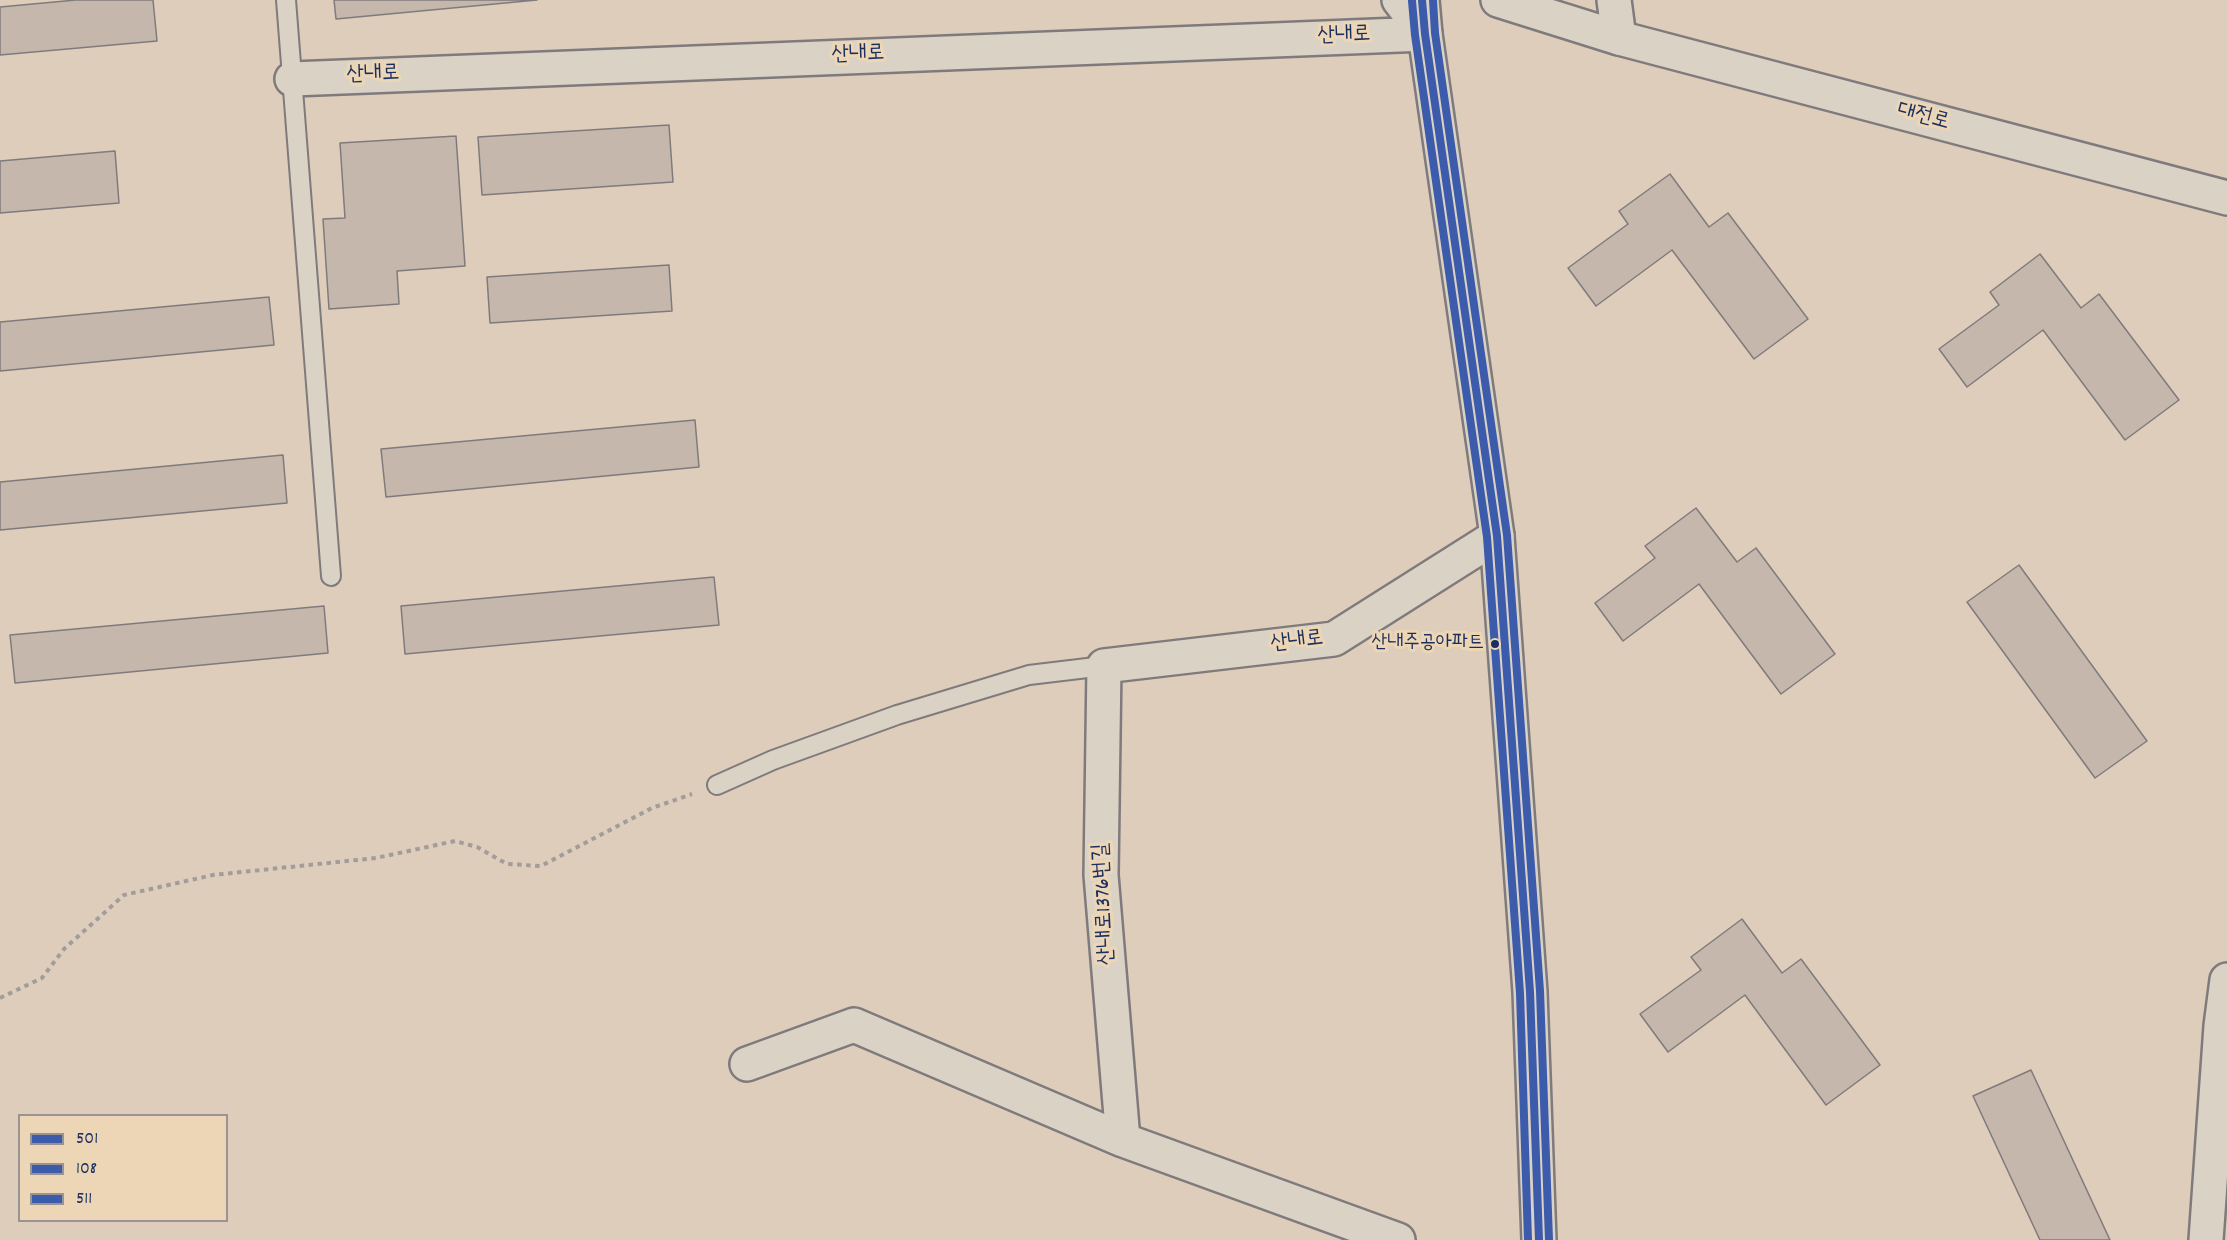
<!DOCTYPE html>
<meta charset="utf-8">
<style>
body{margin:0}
#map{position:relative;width:2227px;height:1240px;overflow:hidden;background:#decdbb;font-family:Dekko,sans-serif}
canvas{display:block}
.legend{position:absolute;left:18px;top:1114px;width:210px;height:108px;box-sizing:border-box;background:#edd6b6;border:2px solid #999393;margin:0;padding:8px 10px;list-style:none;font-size:18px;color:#1b2f5e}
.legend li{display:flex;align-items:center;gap:12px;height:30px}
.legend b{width:30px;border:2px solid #999393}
</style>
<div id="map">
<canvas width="2227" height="1240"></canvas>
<ul class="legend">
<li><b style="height:8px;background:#3d5bab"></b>501</li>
<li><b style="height:8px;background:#3d5bab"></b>108</li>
<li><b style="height:8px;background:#3d5bab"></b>511</li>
</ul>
</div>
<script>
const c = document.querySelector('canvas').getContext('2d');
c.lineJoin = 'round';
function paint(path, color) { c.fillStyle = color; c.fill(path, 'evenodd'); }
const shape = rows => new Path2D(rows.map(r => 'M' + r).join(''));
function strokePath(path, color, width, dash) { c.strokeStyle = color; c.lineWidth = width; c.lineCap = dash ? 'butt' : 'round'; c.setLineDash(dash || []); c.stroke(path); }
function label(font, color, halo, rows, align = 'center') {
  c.font = font + ' Dekko,"Poor Story",sans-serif'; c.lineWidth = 6; c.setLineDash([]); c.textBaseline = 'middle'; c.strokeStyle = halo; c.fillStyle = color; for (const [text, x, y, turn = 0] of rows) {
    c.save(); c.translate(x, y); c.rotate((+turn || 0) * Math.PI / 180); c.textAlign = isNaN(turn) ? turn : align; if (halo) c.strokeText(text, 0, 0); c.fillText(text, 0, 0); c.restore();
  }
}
const building = shape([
 [76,0,153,0,157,41,0,55,0,7,76,0],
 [334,0,537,0,336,19,334,0],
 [669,125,673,182,482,195,478,137,669,125],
 [456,136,465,266,397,271,399,304,329,309,323,219,345,218,340,143,456,136],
 [115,151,119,203,0,213,0,161,115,151],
 [1670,174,1709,227,1728,213,1808,319,1754,359,1672,250,1596,306,1568,268,1628,224,1619,211,1670,174],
 [2040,254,2081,308,2099,294,2179,400,2125,440,2043,330,1967,387,1939,349,1999,305,1990,292,2040,254],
 [669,265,672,311,490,323,487,277,669,265],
 [269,297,274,345,0,371,0,322,269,297],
 [695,420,699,467,386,497,381,449,695,420],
 [283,455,287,503,0,530,0,482,283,455],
 [1696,508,1737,562,1756,548,1835,654,1781,694,1699,584,1623,641,1595,603,1655,558,1645,546,1696,508],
 [2019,565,2147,741,2095,778,1967,602,2019,565],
 [714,577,719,625,405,654,401,606,714,577],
 [324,606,328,653,15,683,10,635,324,606],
 [1742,919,1782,973,1801,959,1880,1065,1826,1105,1745,995,1668,1052,1640,1014,1701,970,1691,957,1742,919],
 [2031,1070,2110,1240,2040,1240,1973,1096,2031,1070]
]);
const path = shape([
 [0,998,42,978,64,949,124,895,213,875,376,858,455,841,477,847,507,864,541,866,652,808,692,794]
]);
const lane = shape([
 [286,0,331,576],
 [717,785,773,760,897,715,1029,675,1104,666]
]);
const street = shape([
 [1399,0,1425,34],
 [1614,0,1619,38],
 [292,79,1425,34],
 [747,1064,854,1025,1123,1140,1398,1240],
 [1123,1140,1101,875,1104,666,1334,639,1497,536]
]);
const secondary = shape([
 [1422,0,1425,34,1497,536,1530,992,1539,1240],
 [1498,0,1619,38,2227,198]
]);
const primary = shape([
 [2206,1240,2221,1026,2227,980]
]);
const bus1 = shape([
 [1422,0,1425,34,1497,536,1530,992,1539,1240]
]);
const bus2 = shape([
 [1412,1,1415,35,1487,537,1520,993,1528,1240]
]);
const bus3 = shape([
 [1433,0,1435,33,1507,535,1540,991,1549,1240]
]);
const markers = [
 [1495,644,5,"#1b2f5e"]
];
const busNames = [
 ["산내주공아파트",1484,644]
];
const streetNames = [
 ["산내로",1344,37,-2],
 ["산내로",858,56,-2],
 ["산내로",373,76,-2],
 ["대전로",1923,118,15],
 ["산내로",1297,643,-7],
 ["산내로1376번길",1106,904,-93]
];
paint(building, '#c6b7ac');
strokePath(building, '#7f7b7c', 1.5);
strokePath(lane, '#7f7b7c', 22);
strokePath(street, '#7f7b7c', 38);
strokePath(secondary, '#7f7b7c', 38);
strokePath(primary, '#7f7b7c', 38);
strokePath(path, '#a29d9b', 4, [4.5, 4.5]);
strokePath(lane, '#dbd2c6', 18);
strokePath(street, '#dbd2c6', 33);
strokePath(secondary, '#dbd2c6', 33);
strokePath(primary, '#dbd2c6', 33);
strokePath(bus1, '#3d5bab', 8);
strokePath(bus2, '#3d5bab', 8);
strokePath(bus3, '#3d5bab', 8);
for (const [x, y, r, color] of markers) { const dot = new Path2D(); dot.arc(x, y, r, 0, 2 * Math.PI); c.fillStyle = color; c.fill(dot); strokePath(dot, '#edd6b6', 2); }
label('20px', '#1b2f5e', '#edd6b6', busNames, 'right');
label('22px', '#1b2f5e', '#edd6b6', streetNames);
</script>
